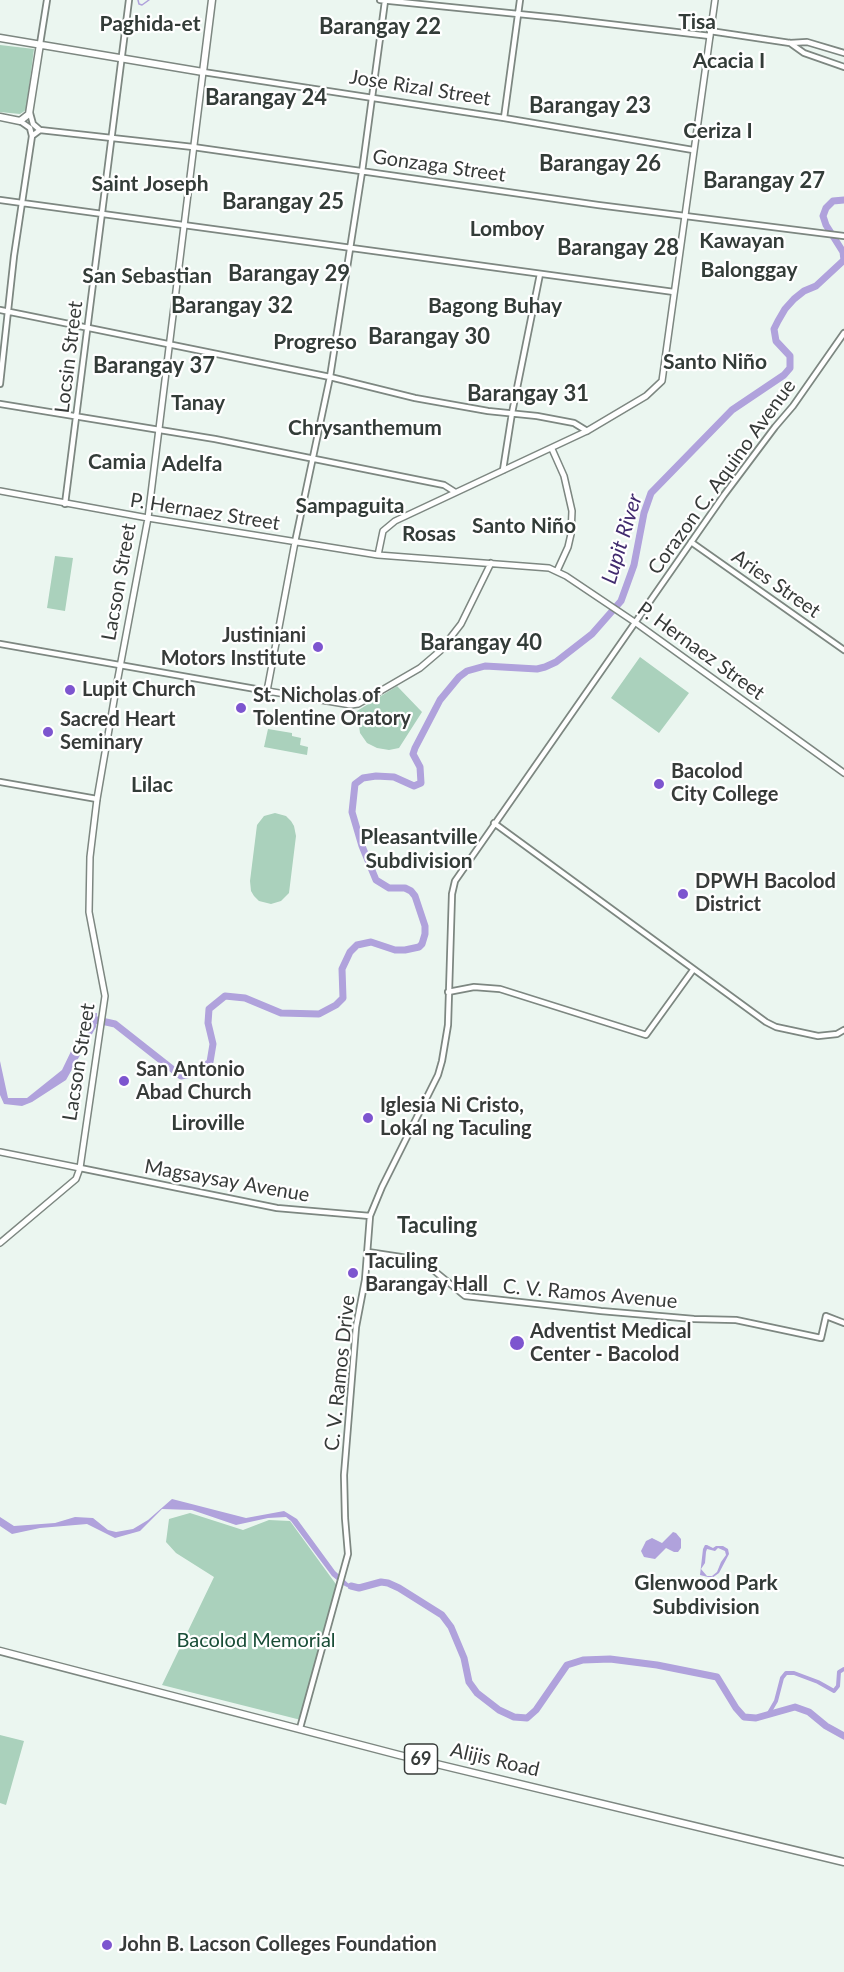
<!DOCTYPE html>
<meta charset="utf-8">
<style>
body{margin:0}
canvas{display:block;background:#ebf6f0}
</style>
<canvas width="844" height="1972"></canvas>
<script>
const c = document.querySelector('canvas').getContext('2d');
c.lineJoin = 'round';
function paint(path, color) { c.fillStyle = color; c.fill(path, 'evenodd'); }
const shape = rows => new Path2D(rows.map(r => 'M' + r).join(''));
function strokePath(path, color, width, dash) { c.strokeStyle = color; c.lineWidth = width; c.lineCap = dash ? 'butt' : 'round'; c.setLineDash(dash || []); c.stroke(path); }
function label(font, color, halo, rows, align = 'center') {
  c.font = font + ' Lato,sans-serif'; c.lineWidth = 4.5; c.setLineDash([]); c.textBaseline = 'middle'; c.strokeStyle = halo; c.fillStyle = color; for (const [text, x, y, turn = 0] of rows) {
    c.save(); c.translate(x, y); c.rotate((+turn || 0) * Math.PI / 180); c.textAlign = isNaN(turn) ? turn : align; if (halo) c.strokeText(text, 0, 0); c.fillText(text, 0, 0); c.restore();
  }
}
const green = shape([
 [0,45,34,49,26,110,20,114,0,112],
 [55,556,73,558,65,611,47,608],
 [640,657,689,693,659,733,611,698],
 [397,686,422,712,399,748,389,750,377,748,367,743,360,733,357,711],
 [268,729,292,733,292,736,301,738,300,745,308,747,307,755,264,747],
 [275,813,286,816,291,821,294,826,296,836,289,893,281,901,271,904,259,901,254,896,251,891,250,881,257,825,264,816],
 [190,1513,243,1530,269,1520,290,1521,338,1587,301,1720,162,1685,214,1577,176,1553,166,1542,169,1519],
 [0,1735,24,1741,6,1805,0,1803]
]);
const water = shape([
 [97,1013,96,1027,66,1080,32,1102,22,1106,4,1104,0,1095,0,1061,8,1098,27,1098,62,1070,89,1014],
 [172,1499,246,1518,284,1511,297,1519,335,1571,351,1586,347,1587,343,1585,332,1576,291,1521,286,1517,268,1518,236,1525,192,1510,162,1509,140,1531,115,1538,87,1524,40,1528,12,1534,0,1526,0,1517,14,1526,55,1523,75,1517,93,1518,108,1530,116,1532,133,1529,148,1520],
 [673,1532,676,1533,681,1539,681,1548,678,1552,674,1552,666,1548,655,1559,644,1557,641,1551,646,1541,652,1538,662,1543],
 [705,1545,707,1545,713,1548,716,1546,723,1546,728,1549,729,1554,719,1573,712,1578,700,1575,703,1549],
 [718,1548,725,1551,726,1555,721,1562,717,1572,712,1576,707,1576,701,1569,705,1563,706,1552,707,1549,715,1551]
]);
const stream = shape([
 [138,0,139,4,142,5,149,0]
]);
const canal = shape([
 [769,1713,776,1701,782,1678,786,1673,794,1673,818,1682,834,1691,838,1686,839,1672,844,1669]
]);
const river = shape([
 [844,200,833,201,826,208,823,216,826,225,843,252,844,260],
 [90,1023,97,1020,115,1024,181,1076,197,1073,210,1062,213,1044,208,1023,209,1009,225,996,245,998,281,1013,319,1014,336,1005,343,998,342,969,350,952,357,945,371,942,395,950,405,950,419,947,422,944,425,934,425,926,415,896,411,891,405,888,389,888,376,880,362,846,352,812,355,784,363,778,376,776,394,777,414,786,421,783,420,767,413,754,415,748,440,700,459,677,467,671,485,666,537,669,545,667,556,662,592,634,621,601,634,565,644,513,651,493,732,410,784,375,790,368,790,356,776,341,774,329,778,321,785,309,794,299,804,291,816,286,844,260],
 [351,1586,359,1588,381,1582,388,1583,399,1588,442,1615,451,1627,464,1658,469,1682,477,1693,499,1710,514,1717,527,1718,536,1710,567,1665,583,1660,610,1659,657,1665,717,1677,736,1708,744,1717,756,1718,795,1707,809,1712,826,1726,844,1736]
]);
const tertiary = shape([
 [380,0,558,18,710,36],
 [710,31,790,43,807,42,844,53],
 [790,43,804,53,844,67],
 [40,44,47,0],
 [203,72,504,118,693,150],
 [30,113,33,124,40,130],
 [504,118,520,0],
 [32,136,40,130,193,147,598,205,844,236],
 [0,200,674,292],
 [0,310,330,377,415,398,488,411,537,416,574,423,587,431],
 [0,384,14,256,32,136,30,128,20,121],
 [0,404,215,439,444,485,455,492],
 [503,470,512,413,540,274],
 [65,504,129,0],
 [295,542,330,377,362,172,385,1],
 [691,542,844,650],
 [0,644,267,691],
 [0,782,97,799],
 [494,823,766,1022,776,1027,818,1036,837,1034,844,1030],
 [448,992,474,987,500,989,646,1035,693,970],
 [80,1168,277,1208,370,1216],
 [368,1252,421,1260,465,1296,601,1311,694,1319,736,1320,821,1338,826,1316,844,1323],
 [300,1728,348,1554,345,1518,344,1475,356,1327,365,1280,370,1216,382,1187,438,1075,442,1061,448,1025,452,894,455,881,724,495,775,427,793,406,844,333]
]);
const secondary = shape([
 [552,449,564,476,572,511,571,534,568,547,557,571],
 [0,491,148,518,378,555,549,568,566,576,636,623,844,773],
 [295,542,267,691,351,705,358,704,420,668,440,651,461,624,491,563],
 [378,555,383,531,395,521,587,431,646,396,662,381,715,0],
 [0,1152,80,1168],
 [0,1243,76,1179,80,1168,105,996,89,912,90,857,97,799,117,683,148,518,203,72]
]);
const primary = shape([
 [0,38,203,72,212,0],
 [0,117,20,121,29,114,40,44],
 [0,1651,399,1755,844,1862]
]);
const markers = [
 [318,647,6,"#7d55cf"],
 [70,690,6,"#7d55cf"],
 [241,708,6,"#7d55cf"],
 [48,732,6,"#7d55cf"],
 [659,784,6,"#7d55cf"],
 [683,894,6,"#7d55cf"],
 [124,1081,6,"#7d55cf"],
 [368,1118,6,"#7d55cf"],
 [353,1273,6,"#7d55cf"],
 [517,1343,8,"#7d55cf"],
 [107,1945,6,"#7d55cf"]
];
const shields = [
 [421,1759,33]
];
const shieldNames = [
 ["69",421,1759]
];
const streetNames = [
 ["Jose Rizal Street",420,88,9],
 ["Gonzaga Street",439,166,8],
 ["Locsin Street",69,357,-83],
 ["Corazon C. Aquino Avenue",722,477,-54],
 ["P. Hernaez Street",205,512,9],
 ["Lacson Street",119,582,-80],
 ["Aries Street",776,584,35],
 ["P. Hernaez Street",701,651,36],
 ["Lacson Street",79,1062,-81],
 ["Magsaysay Avenue",227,1181,10],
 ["C. V. Ramos Avenue",590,1294,5],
 ["C. V. Ramos Drive",340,1373,-84],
 ["Alijis Road",495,1760,13]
];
const poiNames = [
 ["Justiniani",306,636,"right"],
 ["Motors Institute",306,659,"right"],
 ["Lupit Church",82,690],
 ["St. Nicholas of",253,696],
 ["Tolentine Oratory",253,719],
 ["Sacred Heart",60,720],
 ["Seminary",60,743],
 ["Bacolod",671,772],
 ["City College",671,795],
 ["DPWH Bacolod",695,882],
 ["District",695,905],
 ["San Antonio",136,1070],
 ["Abad Church",136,1093],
 ["Iglesia Ni Cristo,",380,1106],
 ["Lokal ng Taculing",380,1129],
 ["Taculing",365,1262],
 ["Barangay Hall",365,1285],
 ["Adventist Medical",530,1332],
 ["Center - Bacolod",530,1355],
 ["John B. Lacson Colleges Foundation",119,1945]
];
const parkNames = [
 ["Bacolod Memorial",256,1641]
];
const neighbourhoodNames = [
 ["Tisa",697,22],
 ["Paghida-et",150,24],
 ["Acacia I",729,61],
 ["Ceriza I",718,131],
 ["Saint Joseph",150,184],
 ["Lomboy",507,229],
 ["Kawayan",742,241],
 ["Balonggay",749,270],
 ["San Sebastian",147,276],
 ["Bagong Buhay",495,306],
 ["Progreso",315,342],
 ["Santo Niño",715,362],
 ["Tanay",198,403],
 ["Chrysanthemum",365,428],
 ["Camia",117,462],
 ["Adelfa",192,464],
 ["Sampaguita",350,506],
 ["Santo Niño",524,526],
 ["Rosas",429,534],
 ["Lilac",152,785],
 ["Pleasantville",419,837],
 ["Subdivision",419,861],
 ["Liroville",208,1123],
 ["Glenwood Park",706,1583],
 ["Subdivision",706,1607]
];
const waterNames = [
 ["Lupit River",622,539,-73]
];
const quarterNames = [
 ["Barangay 22",380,27],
 ["Barangay 24",266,98],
 ["Barangay 23",590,106],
 ["Barangay 26",600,164],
 ["Barangay 27",764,181],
 ["Barangay 25",283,202],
 ["Barangay 28",618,248],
 ["Barangay 29",289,274],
 ["Barangay 32",232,306],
 ["Barangay 30",429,337],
 ["Barangay 37",154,366],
 ["Barangay 31",528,394],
 ["Barangay 40",481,643],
 ["Taculing",437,1226]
];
paint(green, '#aad1bc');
paint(water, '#b0a2dc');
strokePath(stream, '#b0a2dc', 1.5);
strokePath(canal, '#b0a2dc', 4);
strokePath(river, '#b0a2dc', 7);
strokePath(tertiary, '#7d8781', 8);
strokePath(secondary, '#7d8781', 8);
strokePath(primary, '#7d8781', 9);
strokePath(tertiary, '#fff', 4.5);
strokePath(secondary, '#fff', 5);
strokePath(primary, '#fff', 6);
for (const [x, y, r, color] of markers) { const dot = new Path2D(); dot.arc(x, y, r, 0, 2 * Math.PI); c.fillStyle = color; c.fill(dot); strokePath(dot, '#fff', 2); }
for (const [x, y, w] of shields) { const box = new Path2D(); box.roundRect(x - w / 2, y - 15, w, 30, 4.5); c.fillStyle = '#fff'; c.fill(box); strokePath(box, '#373b39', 1.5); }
label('bold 18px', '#373b39', null, shieldNames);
label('20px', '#373b39', '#fff', streetNames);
label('bold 20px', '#373b39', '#fff', poiNames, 'left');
label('20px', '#194d37', '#fff', parkNames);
label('bold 21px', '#333c38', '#fff', neighbourhoodNames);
label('italic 21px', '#402a6e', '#fff', waterNames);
label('bold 22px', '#333c38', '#fff', quarterNames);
</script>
